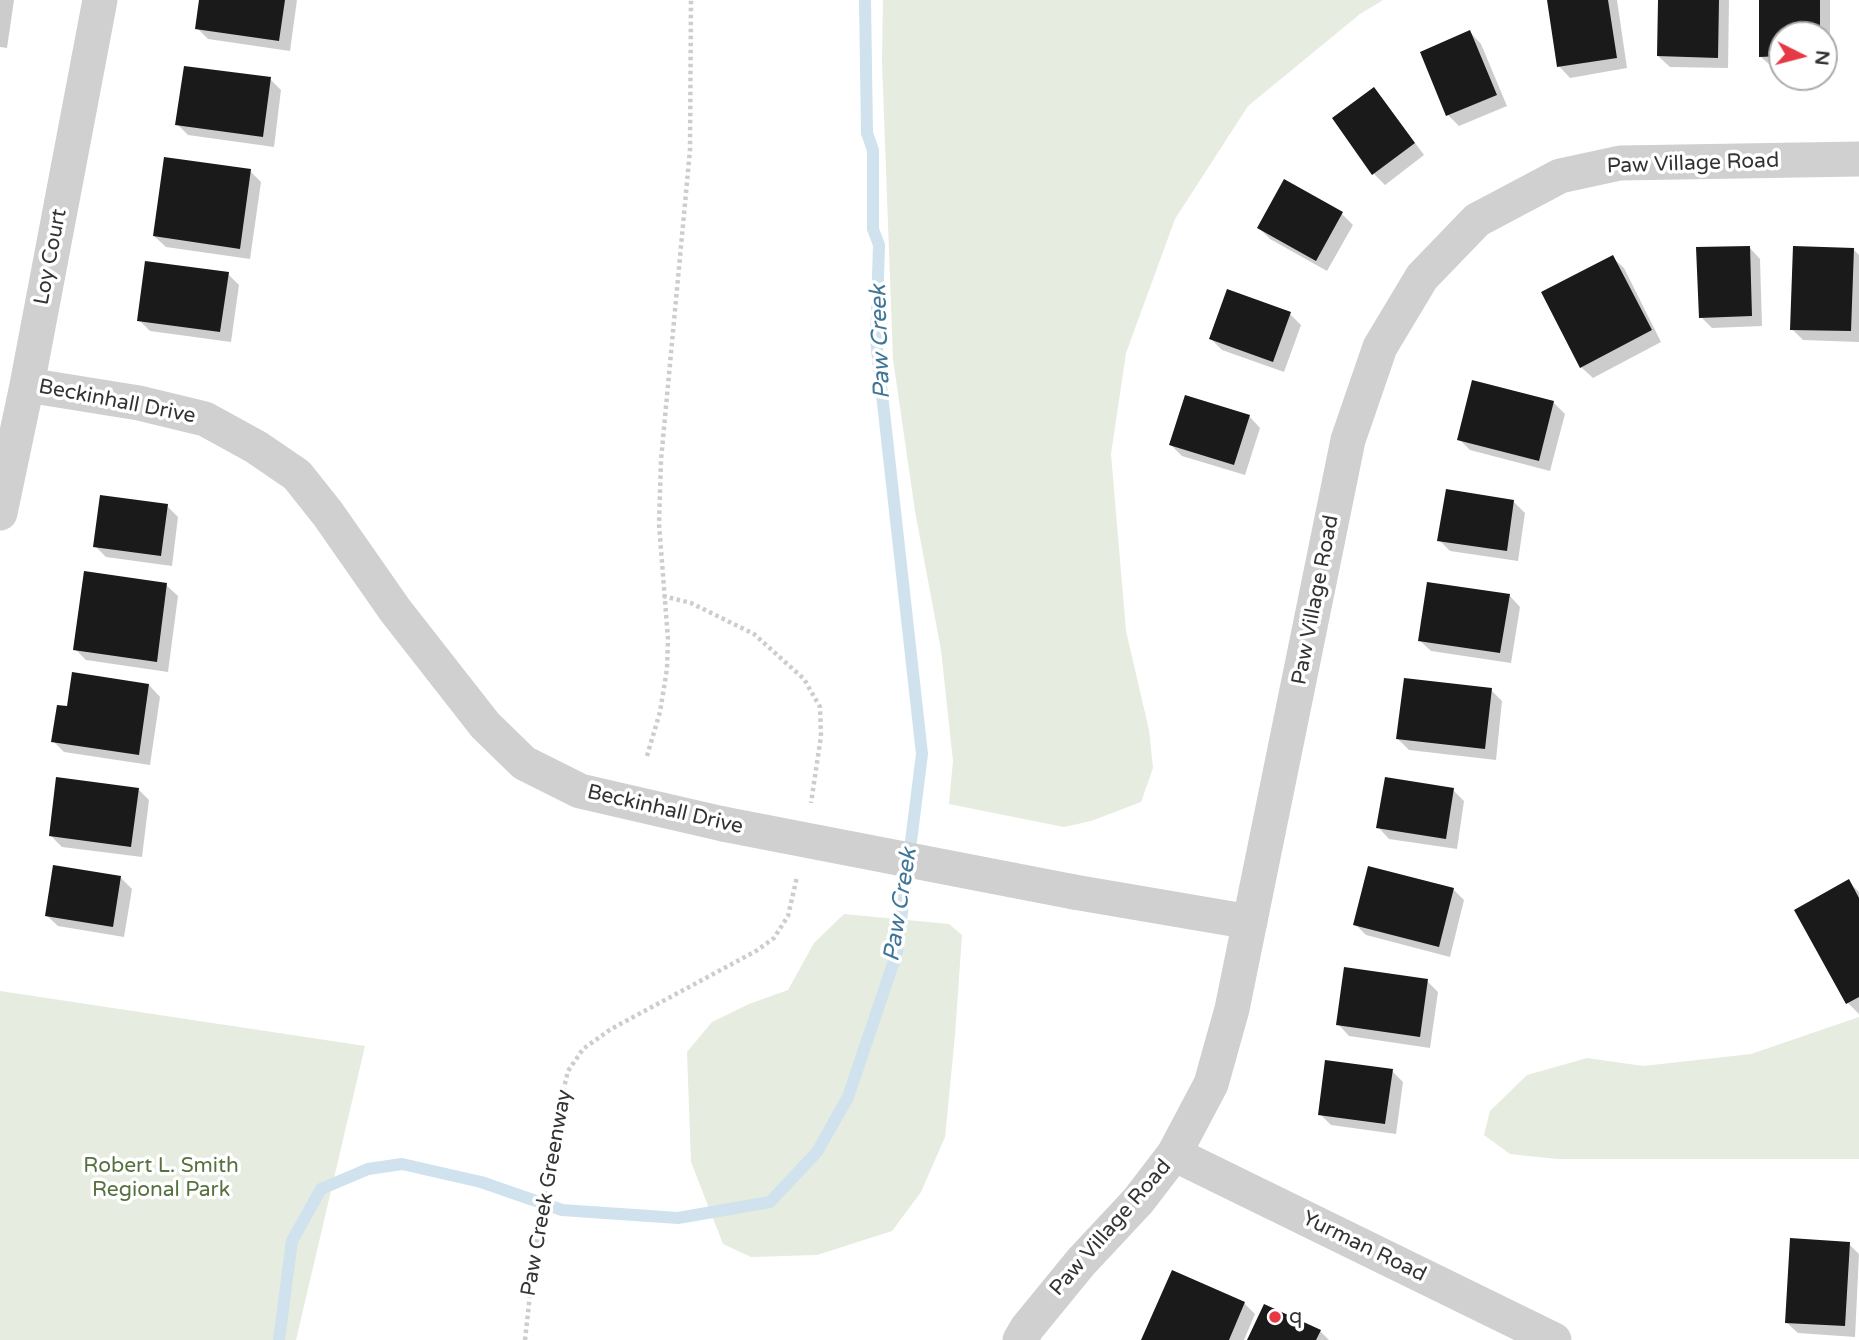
<!DOCTYPE html>
<style>
body{margin:0}
#map{position:relative;width:1859px;height:1340px;overflow:hidden;background:#fff;font-family:"Varela Round",sans-serif}
canvas{display:block}
.north{position:absolute;left:1768px;top:21px;width:70px;height:70px;box-sizing:border-box;background:#fff;border:2px solid #adadad;border-radius:50%;rotate:96deg;font-size:19px;font-weight:700;line-height:28px;text-align:center;color:#333}
.north::after{content:'';display:block;margin:auto;width:24px;height:32px;background:#e63946;clip-path:polygon(50% 0,100% 100%,50% 72%,0 100%)}
</style>
<div id="map">
<canvas width="1859" height="1340"></canvas>
<div class="north">N</div>
</div>
<script>
const c = document.querySelector('canvas').getContext('2d');
c.lineJoin = 'round';
function paint(path, color) { c.fillStyle = color; c.fill(path, 'evenodd'); }
const shape = rows => new Path2D(rows.map(r => 'M' + r).join(''));
function strokePath(path, color, width, dash) { c.strokeStyle = color; c.lineWidth = width; c.lineCap = dash ? 'butt' : 'round'; c.setLineDash(dash || []); c.stroke(path); }
function label(font, color, halo, rows, align = 'center') {
  c.font = font + ' "Varela Round",sans-serif'; c.lineWidth = 7; c.setLineDash([]); c.textBaseline = 'middle'; c.strokeStyle = halo; c.fillStyle = color; for (const [text, x, y, turn = 0] of rows) {
    c.save(); c.translate(x, y); c.rotate((+turn || 0) * Math.PI / 180); c.textAlign = isNaN(turn) ? turn : align; if (halo) c.strokeText(text, 0, 0); c.fillText(text, 0, 0); c.restore();
  }
}
const green = shape([
 [883,0,1383,0,1360,14,1248,106,1175,219,1126,353,1111,454,1126,631,1149,730,1153,768,1141,802,1091,821,1064,827,949,804,953,761,941,650,915,511,893,359,882,61],
 [844,914,949,924,962,935,955,1035,945,1137,921,1192,892,1231,817,1255,751,1257,723,1244,691,1162,687,1052,712,1022,749,1004,788,990,814,943],
 [0,991,365,1046,296,1340,0,1340],
 [1859,1017,1859,1159,1557,1159,1510,1154,1484,1135,1490,1111,1527,1075,1587,1058,1643,1066,1751,1054]
]);
const shadow = shape([
 [0,0,14,0,7,48,0,47],
 [201,0,297,0,290,51,208,39,197,28],
 [1549,0,1617,0,1627,68,1570,78,1559,66],
 [1659,0,1729,0,1728,68,1670,67,1658,56],
 [1761,0,1830,0,1830,66,1824,66,1824,35,1782,35,1782,67,1772,67,1760,56],
 [1470,32,1481,44,1507,106,1459,126,1448,115,1422,53],
 [270,79,281,90,274,147,188,135,177,124],
 [1373,90,1384,101,1424,155,1385,185,1374,174],
 [250,171,261,182,250,259,166,247,154,236],
 [1285,181,1342,214,1353,225,1327,271,1270,239,1259,228],
 [1749,247,1760,259,1762,326,1712,328,1701,317],
 [1853,249,1859,255,1859,342,1803,340,1792,329],
 [1612,257,1624,268,1661,342,1593,378,1581,367],
 [228,274,239,285,231,342,150,331,139,320],
 [1290,314,1301,325,1284,372,1222,350,1211,339],
 [1553,402,1565,414,1550,471,1470,450,1459,439],
 [1249,416,1260,428,1245,475,1182,456,1171,445],
 [1514,502,1525,513,1518,561,1450,551,1439,540],
 [167,506,178,517,172,566,106,557,95,546],
 [166,585,178,596,168,672,86,660,75,649],
 [1509,595,1520,607,1511,663,1431,651,1419,640],
 [149,685,160,697,150,765,64,752,53,741,69,708],
 [1491,690,1502,701,1496,760,1409,750,1398,739],
 [138,789,149,800,142,857,62,847,50,835],
 [1453,790,1464,801,1457,849,1389,839,1378,827],
 [121,878,132,889,124,937,58,926,46,915],
 [1848,881,1859,892,1859,1014,1848,1003],
 [1453,889,1464,900,1450,957,1366,935,1355,924],
 [1427,981,1438,992,1430,1048,1349,1036,1338,1024],
 [1392,1071,1403,1082,1396,1134,1331,1125,1320,1114],
 [1849,1244,1859,1254,1855,1337,1798,1333,1786,1322],
 [1244,1303,1255,1314,1244,1340,1143,1340],
 [1320,1331,1329,1340,1249,1340]
]);
const stream = shape([
 [279,1340,292,1241,321,1189,368,1169,402,1164,481,1182,562,1210,678,1218,770,1202,817,1152,848,1097,897,952,922,754,876,340,879,245,873,229,873,150,867,133,865,0]
]);
const building = shape([
 [199,0,285,0,279,41,195,29],
 [1547,0,1608,0,1617,58,1557,67],
 [1658,0,1719,0,1718,58,1657,56],
 [1759,0,1820,0,1820,35,1782,35,1782,56,1759,57],
 [1470,30,1497,95,1446,116,1420,52],
 [184,66,271,77,263,137,175,125],
 [1374,87,1415,143,1372,175,1332,118],
 [164,157,251,169,240,249,153,236],
 [1284,179,1343,212,1316,261,1257,228],
 [1750,246,1752,316,1699,318,1696,247],
 [1793,246,1854,248,1851,331,1790,330],
 [1613,255,1652,330,1580,368,1541,292],
 [145,261,229,272,220,332,137,321],
 [1227,289,1291,312,1273,362,1209,339],
 [1472,380,1554,401,1539,461,1457,440],
 [1185,395,1250,415,1234,465,1169,445],
 [1446,489,1514,500,1507,551,1437,541],
 [100,495,168,504,161,556,93,547],
 [84,571,167,583,157,662,73,650],
 [1427,582,1510,594,1500,653,1418,641],
 [72,672,149,684,139,755,51,742,57,705,67,706],
 [1404,678,1492,688,1485,749,1396,739],
 [56,777,139,788,131,847,49,836],
 [1385,777,1454,788,1446,839,1376,828],
 [53,865,121,876,113,927,45,916],
 [1368,866,1454,888,1439,947,1353,925],
 [1849,879,1859,898,1859,997,1846,1004,1794,910],
 [1344,967,1428,979,1420,1037,1336,1025],
 [1325,1060,1393,1069,1385,1124,1318,1115],
 [1790,1238,1850,1242,1845,1326,1785,1323],
 [1172,1270,1245,1302,1229,1340,1141,1340],
 [1264,1304,1321,1330,1316,1340,1247,1340]
]);
const path = shape([
 [663,596,691,603,754,634,804,679,820,707,821,736,811,803],
 [647,756,660,712,667,669,668,639,659,524,661,460,690,150,691,0],
 [525,1340,534,1258,557,1117,568,1071,583,1049,611,1029,756,951,774,938,788,916,797,877]
]);
const minor = shape([
 [27,385,139,403,205,419,256,447,297,475,328,514,395,610,485,725,524,763,580,791,723,824],
 [0,513,27,385,100,0],
 [1074,892,1250,922],
 [1174,1154,1554,1340],
 [1020,1340,1027,1328,1081,1262,1138,1201,1174,1154,1211,1084,1232,1009,1348,440,1380,347,1422,277,1477,220,1560,176,1620,163,1859,159]
]);
const minorBridge = shape([
 [723,824,1074,892]
]);
const markers = [
 [1275,1317,7,"#e63946"]
];
const streetNames = [
 ["Paw Village Road",1693,164,-2],
 ["Loy Court",51,257,-79],
 ["Beckinhall Drive",117,402,11],
 ["Paw Village Road",1316,600,-79],
 ["Beckinhall Drive",665,810,13],
 ["Paw Creek Greenway",547,1193,-80],
 ["Paw Village Road",1111,1228,-49],
 ["Yurman Road",1364,1247,26]
];
const parkNames = [
 ["Robert L. Smith",161,1166],
 ["Regional Park",161,1190]
];
const poiNames = [
 ["q",1289,1317]
];
const waterNames = [
 ["Paw Creek",881,342,-92],
 ["Paw Creek",901,905,-81]
];
paint(green, '#e6ecdf');
paint(shadow, '#0003');
strokePath(stream, '#cfe2ee', 12);
paint(building, '#1a1a1a');
strokePath(path, '#cdcdcd', 4.5, [3.5, 3.5]);
strokePath(minor, '#d0d0d0', 35);
strokePath(minorBridge, '#d0d0d0', 35);
for (const [x, y, r, color] of markers) { const dot = new Path2D(); dot.arc(x, y, r, 0, 2 * Math.PI); c.fillStyle = color; c.fill(dot); strokePath(dot, '#fff', 2.5); }
label('21px', '#333', '#fff', streetNames);
label('21px', '#56703f', '#fff', parkNames);
label('21px', '#333', '#fff', poiNames, 'left');
label('italic 23px', '#3f7597', '#fff', waterNames);
</script>
